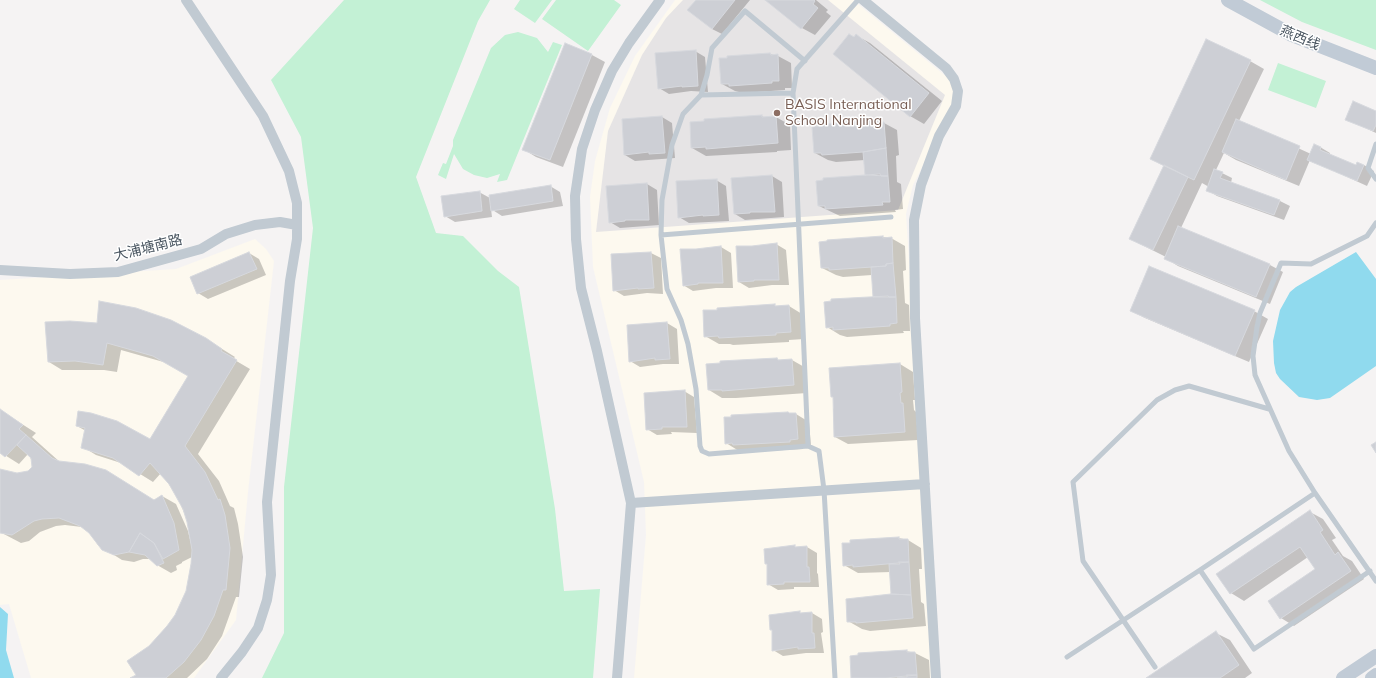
<!DOCTYPE html>
<meta charset="utf-8">
<style>
body{margin:0}
canvas{display:block;background:#f5f3f3}
</style>
<canvas width="1376" height="678"></canvas>
<script>
const c = document.querySelector('canvas').getContext('2d');
c.lineJoin = 'round';
function paint(path, color) { c.fillStyle = color; c.fill(path, 'evenodd'); }
const shape = rows => new Path2D(rows.map(r => 'M' + r).join(''));
function strokePath(path, color, width, dash) { c.strokeStyle = color; c.lineWidth = width; c.lineCap = dash ? 'butt' : 'round'; c.setLineDash(dash || []); c.stroke(path); }
function label(font, color, halo, rows, align = 'center') {
  c.font = font + ' Mulish,"Noto Sans SC",sans-serif'; c.lineWidth = 3; c.setLineDash([]); c.textBaseline = 'middle'; c.strokeStyle = halo; c.fillStyle = color; for (const [text, x, y, turn = 0] of rows) {
    c.save(); c.translate(x, y); c.rotate((+turn || 0) * Math.PI / 180); c.textAlign = isNaN(turn) ? turn : align; if (halo) c.strokeText(text, 0, 0); c.fillText(text, 0, 0); c.restore();
  }
}
const commercial = shape([
 [675,0,853,0,948,78,954,87,953,105,913,185,906,214,936,678,634,678,646,535,644,482,593,267,590,197,595,161,610,108,635,56],
 [255,239,266,249,274,261,248,492,236,620,194,678,31,678,9,604,0,605,0,280,176,269]
]);
const education = shape([
 [683,0,828,0,945,95,898,210,596,232,608,131,642,55,666,18]
]);
const green = shape([
 [344,0,490,0,478,21,416,177,436,233,463,236,498,271,519,287,555,509,564,591,600,589,593,678,262,678,284,633,284,487,313,228,301,137,271,80],
 [520,0,552,0,535,23,514,9],
 [556,0,614,0,621,5,588,51,542,19],
 [1260,0,1376,0,1376,50,1302,22],
 [518,32,537,38,548,52,553,42,562,45,507,180,497,182,500,174,487,178,474,175,463,169,454,154,446,179,438,175,443,163,446,164,453,146,453,140,491,48,505,35],
 [1278,63,1326,81,1316,108,1268,90]
]);
const water = shape([
 [1356,252,1376,279,1376,366,1330,398,1317,400,1299,397,1280,379,1276,373,1274,363,1273,341,1280,310,1290,292,1296,287],
 [0,607,8,614,6,650,14,678,0,678]
]);
const shadow = shape([
 [697,0,750,0,722,34,712,29],
 [767,0,816,0,828,10,826,12,831,16,815,35,802,28],
 [857,36,870,43,942,101,924,124,910,116,855,38],
 [565,44,592,55,605,62,563,167,536,157,523,149],
 [695,51,705,57,708,92,691,91,669,94,659,88],
 [770,54,778,56,791,63,792,88,785,88,785,90,743,93,735,91,722,84,728,59],
 [1250,61,1264,69,1239,121,1311,154,1320,147,1330,153,1330,155,1356,166,1364,165,1374,171,1367,186,1310,160,1299,186,1236,160,1224,153,1216,170,1232,178,1231,183,1280,201,1290,206,1284,220,1217,196,1207,190,1209,187,1202,183,1181,228,1270,265,1283,272,1270,304,1178,266,1165,258,1166,257,1130,239,1164,166,1151,159],
 [1376,112,1376,133,1346,119],
 [762,116,765,118,776,117,790,125,791,150,777,151,777,152,706,156,692,148],
 [662,117,672,123,675,158,635,161,625,155,623,120],
 [876,121,884,123,897,130,899,155,896,156,897,182,901,184,903,209,895,210,896,212,840,216,819,206,866,176,865,160,836,162,828,160,815,153],
 [772,176,782,182,784,217,745,220,735,214],
 [716,180,726,186,729,221,689,223,679,217],
 [647,184,657,190,659,225,620,228,610,222],
 [550,186,560,192,563,206,502,216,491,209,492,217,455,222,445,216,479,192,490,198],
 [883,237,891,238,905,246,906,270,903,271,905,303,909,305,910,331,903,331,904,333,847,337,840,335,827,327,875,297,872,275,843,277,836,275,822,268],
 [776,244,786,250,789,285,772,285,749,288,739,282,752,247],
 [721,247,731,253,733,288,716,288,693,291,683,285,696,250],
 [249,253,259,259,266,275,208,299,198,293],
 [651,253,661,258,663,294,647,293,624,296,614,290,612,255],
 [774,305,777,307,789,306,802,314,804,339,789,340,789,342,733,345,730,344,719,344,705,336],
 [1131,311,1254,311,1268,319,1249,362,1145,318],
 [46,323,219,347,235,357,233,359,250,369,198,454,219,481,230,506,234,508,238,524,243,557,239,597,236,597,222,636,207,659,187,678,132,678,137,675,150,647,176,616,187,591,192,557,182,562,182,563,176,566,177,570,171,573,157,565,153,559,143,559,134,562,122,560,98,545,87,529,82,527,65,525,56,526,40,532,29,541,21,543,0,532,0,470,10,474,21,473,31,470,34,464,28,454,19,464,0,452,0,410,36,433,32,437,61,463,154,500,162,496,176,504,188,531,192,548,188,522,177,496,161,473,153,482,124,464,96,455,83,447,86,431,77,426,151,440,190,376,167,363,121,350,117,372,104,370,62,370,49,362],
 [667,323,677,329,679,364,663,364,640,367,630,361,628,326],
 [777,359,780,361,792,360,806,368,807,393,736,398,722,398,709,390,721,364],
 [900,364,913,372,915,400,913,400,914,410,916,412,918,440,848,444,835,437,833,409],
 [684,391,694,397,697,433,671,432,672,434,657,435,647,429],
 [791,414,796,414,809,422,811,446,803,447,803,449,747,452,739,451,726,443],
 [1310,512,1323,519,1336,538,1332,540,1343,556,1352,561,1364,579,1294,626,1281,618,1316,569,1308,557,1244,601,1231,593],
 [899,538,908,540,921,548,922,569,919,569,921,602,924,604,926,626,870,631,862,629,848,621,892,595,891,572,858,573,844,565],
 [795,547,807,547,817,553,817,573,818,574,819,587,794,587,794,589,778,590,768,584,768,564],
 [812,613,822,619,823,632,821,633,824,653,806,653,783,656,773,650,782,614],
 [1216,633,1230,640,1252,673,1245,678,1148,678],
 [906,651,915,653,929,660,930,678,852,678]
]);
const building = shape([
 [696,0,735,0,712,29,687,10,696,0],
 [765,0,814,0,815,1,813,4,818,8,801,29,765,0],
 [849,34,854,37,856,34,929,93,910,117,833,54,849,34],
 [1206,39,1251,60,1194,180,1150,159,1206,39],
 [565,43,592,54,550,160,522,150,565,43],
 [696,50,698,86,682,87,682,86,658,89,655,53,696,50],
 [770,53,771,55,778,54,779,81,772,81,772,83,729,86,729,84,721,84,719,58,727,58,727,56,770,53],
 [1353,101,1376,111,1376,125,1373,131,1345,120,1353,101],
 [762,115,762,117,776,116,778,143,706,149,706,147,691,148,690,122,704,121,704,119,762,115],
 [662,116,665,153,649,154,649,152,624,155,622,119,662,116],
 [1236,119,1300,146,1286,180,1222,152,1236,119],
 [877,120,877,122,884,122,886,148,863,152,822,155,821,153,814,153,812,127,820,126,820,124,877,120],
 [1314,144,1321,147,1320,150,1356,165,1357,162,1364,165,1357,181,1307,160,1314,144],
 [886,148,888,176,865,175,863,152,886,148],
 [1164,165,1188,177,1153,250,1129,239,1164,165],
 [1214,169,1223,172,1220,178,1280,200,1274,215,1206,191,1214,169],
 [880,174,881,176,888,176,890,202,882,202,883,205,825,209,825,206,818,206,816,181,823,180,823,178,880,174],
 [772,175,775,212,750,212,750,213,734,214,731,178,772,175],
 [717,179,719,215,703,216,703,215,678,218,676,181,717,179],
 [647,183,649,220,625,220,625,221,609,223,606,186,647,183],
 [551,185,553,201,491,211,489,195,551,185],
 [480,191,482,211,444,217,441,196,480,191],
 [1178,226,1270,264,1256,297,1164,259,1178,226],
 [883,236,883,238,892,237,893,263,886,264,886,266,829,270,829,268,821,268,819,242,827,241,827,240,883,236],
 [777,243,779,280,754,280,754,281,738,282,736,246,752,246,777,243],
 [721,246,723,283,698,283,698,284,683,286,680,249,696,249,721,246],
 [249,252,257,269,197,294,190,277,249,252],
 [651,252,654,288,638,289,638,288,613,291,611,254,651,252],
 [893,263,896,297,873,297,871,267,886,266,886,264,893,263],
 [1149,266,1255,310,1235,356,1130,311,1149,266],
 [888,296,889,297,896,297,897,323,890,324,890,326,833,330,833,327,826,328,824,302,831,301,831,299,888,296],
 [99,301,136,308,171,320,206,338,222,349,221,351,237,360,185,446,205,472,218,500,220,499,225,515,230,548,226,590,223,590,214,616,201,640,184,662,166,678,130,678,136,675,127,661,149,646,167,626,175,615,186,591,191,564,192,550,187,522,183,509,169,484,150,463,139,476,113,458,81,448,85,428,76,426,78,411,91,413,117,421,150,439,188,376,153,356,107,343,103,365,75,361,48,362,45,322,70,321,97,323,99,301],
 [775,304,775,306,789,305,791,332,776,333,776,335,719,338,718,336,704,337,703,310,717,310,717,308,775,304],
 [667,322,670,359,655,360,655,358,629,362,627,325,667,322],
 [777,358,778,360,792,359,794,385,722,391,722,390,708,390,706,364,720,363,720,361,777,358],
 [900,363,902,392,900,393,901,403,903,403,905,432,834,437,833,397,831,397,829,368,900,363],
 [685,390,687,427,662,427,662,429,646,430,644,393,685,390],
 [0,409,23,425,19,429,26,435,5,457,0,453,0,409],
 [788,412,789,413,796,413,798,439,790,440,790,442,733,445,732,443,725,444,724,417,731,417,731,415,788,412],
 [26,435,52,458,59,461,85,464,106,470,154,500,162,495,174,523,179,550,163,559,154,543,140,533,129,552,114,555,102,550,89,533,80,526,59,518,42,519,34,521,12,535,0,533,0,469,17,473,28,471,32,467,31,458,17,445,26,435],
 [1376,442,1376,453,1371,445,1376,442],
 [1310,510,1323,530,1320,532,1335,555,1338,552,1351,571,1280,619,1268,601,1315,569,1300,547,1230,594,1216,574,1310,510],
 [140,533,154,543,164,563,157,566,145,555,129,552,140,533],
 [899,537,899,539,908,539,909,562,853,567,853,565,843,566,842,543,850,543,850,540,899,537],
 [795,545,795,547,807,546,807,567,809,567,810,582,784,582,784,584,767,585,767,564,765,564,764,549,795,545],
 [899,562,909,562,911,595,891,594,889,564,900,564,899,562],
 [891,594,911,595,913,618,856,623,856,622,847,622,846,599,891,594],
 [800,611,800,613,812,612,812,633,814,633,815,648,798,649,798,647,772,651,772,630,770,630,769,615,800,611],
 [1216,631,1239,665,1220,678,1146,678,1216,631],
 [907,650,907,652,915,652,917,675,885,678,851,678,850,656,858,655,858,653,907,650],
 [907,675,917,675,917,678,897,678,907,677,907,675]
]);
const lane = shape([
 [805,61,745,11,712,48,707,75,701,95,683,114,672,145,662,200,661,235,667,289,681,320,688,344,696,389,700,446,702,451,709,454,808,446],
 [701,95,793,93],
 [1376,144,1368,168,1376,179],
 [1376,223,1367,236,1311,264,1281,263,1260,313,1257,327,1253,356,1255,375,1289,451,1315,493,1376,581],
 [661,235,891,217],
 [1315,493,1200,570,1254,649,1370,571],
 [1067,657,1200,570],
 [1155,667,1083,561,1073,482,1157,400,1175,390,1189,386,1269,409],
 [835,678,824,490,819,451,808,446,793,93,797,69,858,0]
]);
const street = shape([
 [186,0,263,116,289,171,297,203,297,239,290,281,267,502,271,575,267,600,258,628,242,652,221,678],
 [863,0,946,68,954,79,958,91,956,106,939,136,921,185,914,220,915,318,936,678],
 [0,270,70,274,118,272,201,249,226,234,255,225,280,222,297,225],
 [631,503,925,484],
 [617,678,631,503,597,351,581,288,576,239,575,196,582,149,595,110,612,71,629,43,660,0]
]);
const secondary = shape([
 [1228,0,1292,35,1376,68],
 [1343,678,1376,656],
 [1372,678,1376,675]
]);
const markers = [
 [777,113,4,"#8d6e63"]
];
const streetNames = [
 ["燕西线",1300,38,23],
 ["大浦塘南路",148,248,-14]
];
const educationNames = [
 ["BASIS International",785,105],
 ["School Nanjing",785,121]
];
paint(commercial, '#fdf9ef');
paint(education, '#e6e4e5');
paint(green, '#c3f1d5');
paint(water, '#90daee');
paint(shadow, '#0003');
paint(building, '#cdcfd5');
strokePath(building, '#d7d9de', 1);
strokePath(lane, '#c1cad2', 5);
strokePath(street, '#c1cad2', 10);
strokePath(secondary, '#c1cbd6', 14);
for (const [x, y, r, color] of markers) { const dot = new Path2D(); dot.arc(x, y, r, 0, 2 * Math.PI); c.fillStyle = color; c.fill(dot); strokePath(dot, '#fff', 1.5); }
label('14px', '#4a5661', '#fff', streetNames);
label('14px', '#785e54', '#fff', educationNames, 'left');
</script>
